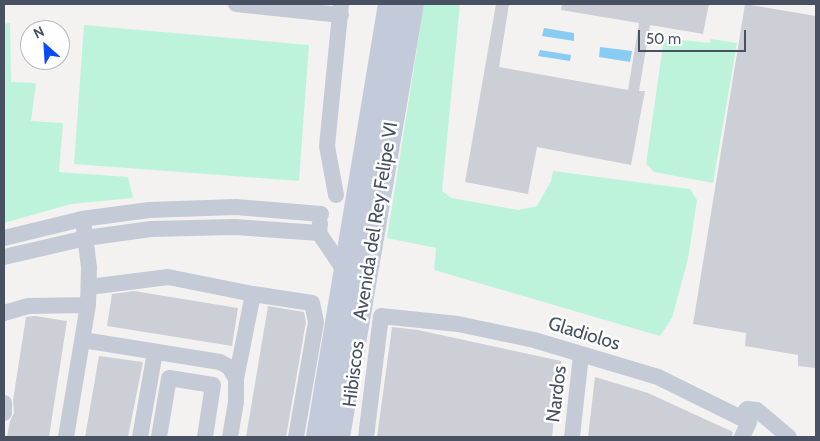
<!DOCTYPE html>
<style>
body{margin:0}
#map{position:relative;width:820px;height:441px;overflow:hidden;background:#f4f2f1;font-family:Cabin,sans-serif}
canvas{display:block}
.frame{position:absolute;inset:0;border:5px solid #485161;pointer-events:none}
.north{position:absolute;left:20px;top:20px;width:50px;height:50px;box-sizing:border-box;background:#fff;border:1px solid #b6b9c0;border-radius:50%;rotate:334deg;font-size:14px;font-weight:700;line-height:20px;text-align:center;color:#485161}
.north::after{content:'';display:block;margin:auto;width:18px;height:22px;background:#0c4bf4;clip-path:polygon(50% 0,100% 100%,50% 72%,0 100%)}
.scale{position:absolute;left:638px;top:30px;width:108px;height:22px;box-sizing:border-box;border:2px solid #485161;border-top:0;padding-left:6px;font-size:15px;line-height:18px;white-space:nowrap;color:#485161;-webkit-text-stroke:4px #fff;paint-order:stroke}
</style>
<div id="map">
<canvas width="820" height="441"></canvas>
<div class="frame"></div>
<div class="north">N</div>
<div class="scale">50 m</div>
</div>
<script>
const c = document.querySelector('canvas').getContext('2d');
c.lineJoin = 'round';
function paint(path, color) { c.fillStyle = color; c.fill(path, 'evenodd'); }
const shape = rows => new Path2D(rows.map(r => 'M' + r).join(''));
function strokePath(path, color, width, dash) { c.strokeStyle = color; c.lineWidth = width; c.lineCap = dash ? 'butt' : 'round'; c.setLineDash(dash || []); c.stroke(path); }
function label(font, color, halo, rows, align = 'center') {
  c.font = font + ' Cabin,sans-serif'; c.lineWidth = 5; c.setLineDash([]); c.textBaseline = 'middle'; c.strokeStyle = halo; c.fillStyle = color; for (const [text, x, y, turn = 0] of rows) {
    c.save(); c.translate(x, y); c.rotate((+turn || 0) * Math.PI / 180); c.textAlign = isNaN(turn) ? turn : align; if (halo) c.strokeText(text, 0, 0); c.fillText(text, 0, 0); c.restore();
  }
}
const green = shape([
 [424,4,460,4,442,191,452,198,518,210,537,206,551,181,553,171,690,189,697,200,688,259,672,318,660,336,434,270,436,248,387,238],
 [10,23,11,82,36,83,31,121,63,123,59,172,128,177,133,198,71,204,4,223,4,24],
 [84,25,309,45,299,181,74,164],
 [664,38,710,43,711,39,737,43,713,183,654,172,646,164]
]);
const water = shape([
 [544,28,574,33,574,41,542,36],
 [600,47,632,51,630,62,599,57],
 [540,50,571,55,570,61,538,56]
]);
const building = shape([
 [496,4,509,4,499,67,628,90,639,23,561,10,562,4,709,4,703,34,650,25,639,91,645,91,631,165,537,147,528,194,465,182],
 [745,4,816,16,816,368,798,366,798,355,745,346,746,333,693,324],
 [134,291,238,308,232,346,107,326,112,294],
 [268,306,304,312,306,322,286,437,246,437],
 [35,316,67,321,49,437,7,437,10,421,14,413,13,400,26,317],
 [392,327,418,330,561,361,552,437,377,437],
 [99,356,143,362,128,437,85,437],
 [595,377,648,393,733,432,732,437,588,437]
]);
const street = shape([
 [236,4,341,15],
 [336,195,327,146,341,4],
 [320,223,319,233,346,273],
 [4,238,82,219,149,210,236,207,321,214],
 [4,257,86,238,151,229,235,227,319,233],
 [89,287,168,277,253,294,312,303,316,322,296,437],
 [4,313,28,306,88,305],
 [83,340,220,362,229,367,236,379,236,402,230,437],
 [236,379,253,294],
 [4,403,4,413],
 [740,417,747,409,757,410,789,437],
 [66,437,88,305,89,267,84,228],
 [140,437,155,352],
 [159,437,169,378,213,385,205,437],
 [366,437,381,316,458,324,534,340,658,377,749,422,742,437],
 [572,437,581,355]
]);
const secondary = shape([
 [318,437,390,4],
 [338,437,412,4]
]);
const streetNames = [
 ["Avenida del Rey Felipe VI",376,221,-81],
 ["Gladiolos",584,334,17],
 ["Hibiscos",354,374,-83],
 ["Nardos",557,394,-83]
];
paint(green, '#bef3db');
paint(water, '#88cbf3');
paint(building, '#cdcfd7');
strokePath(street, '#c4cbd7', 16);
strokePath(secondary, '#c3cbdb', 24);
label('19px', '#485161', '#fff', streetNames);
</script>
